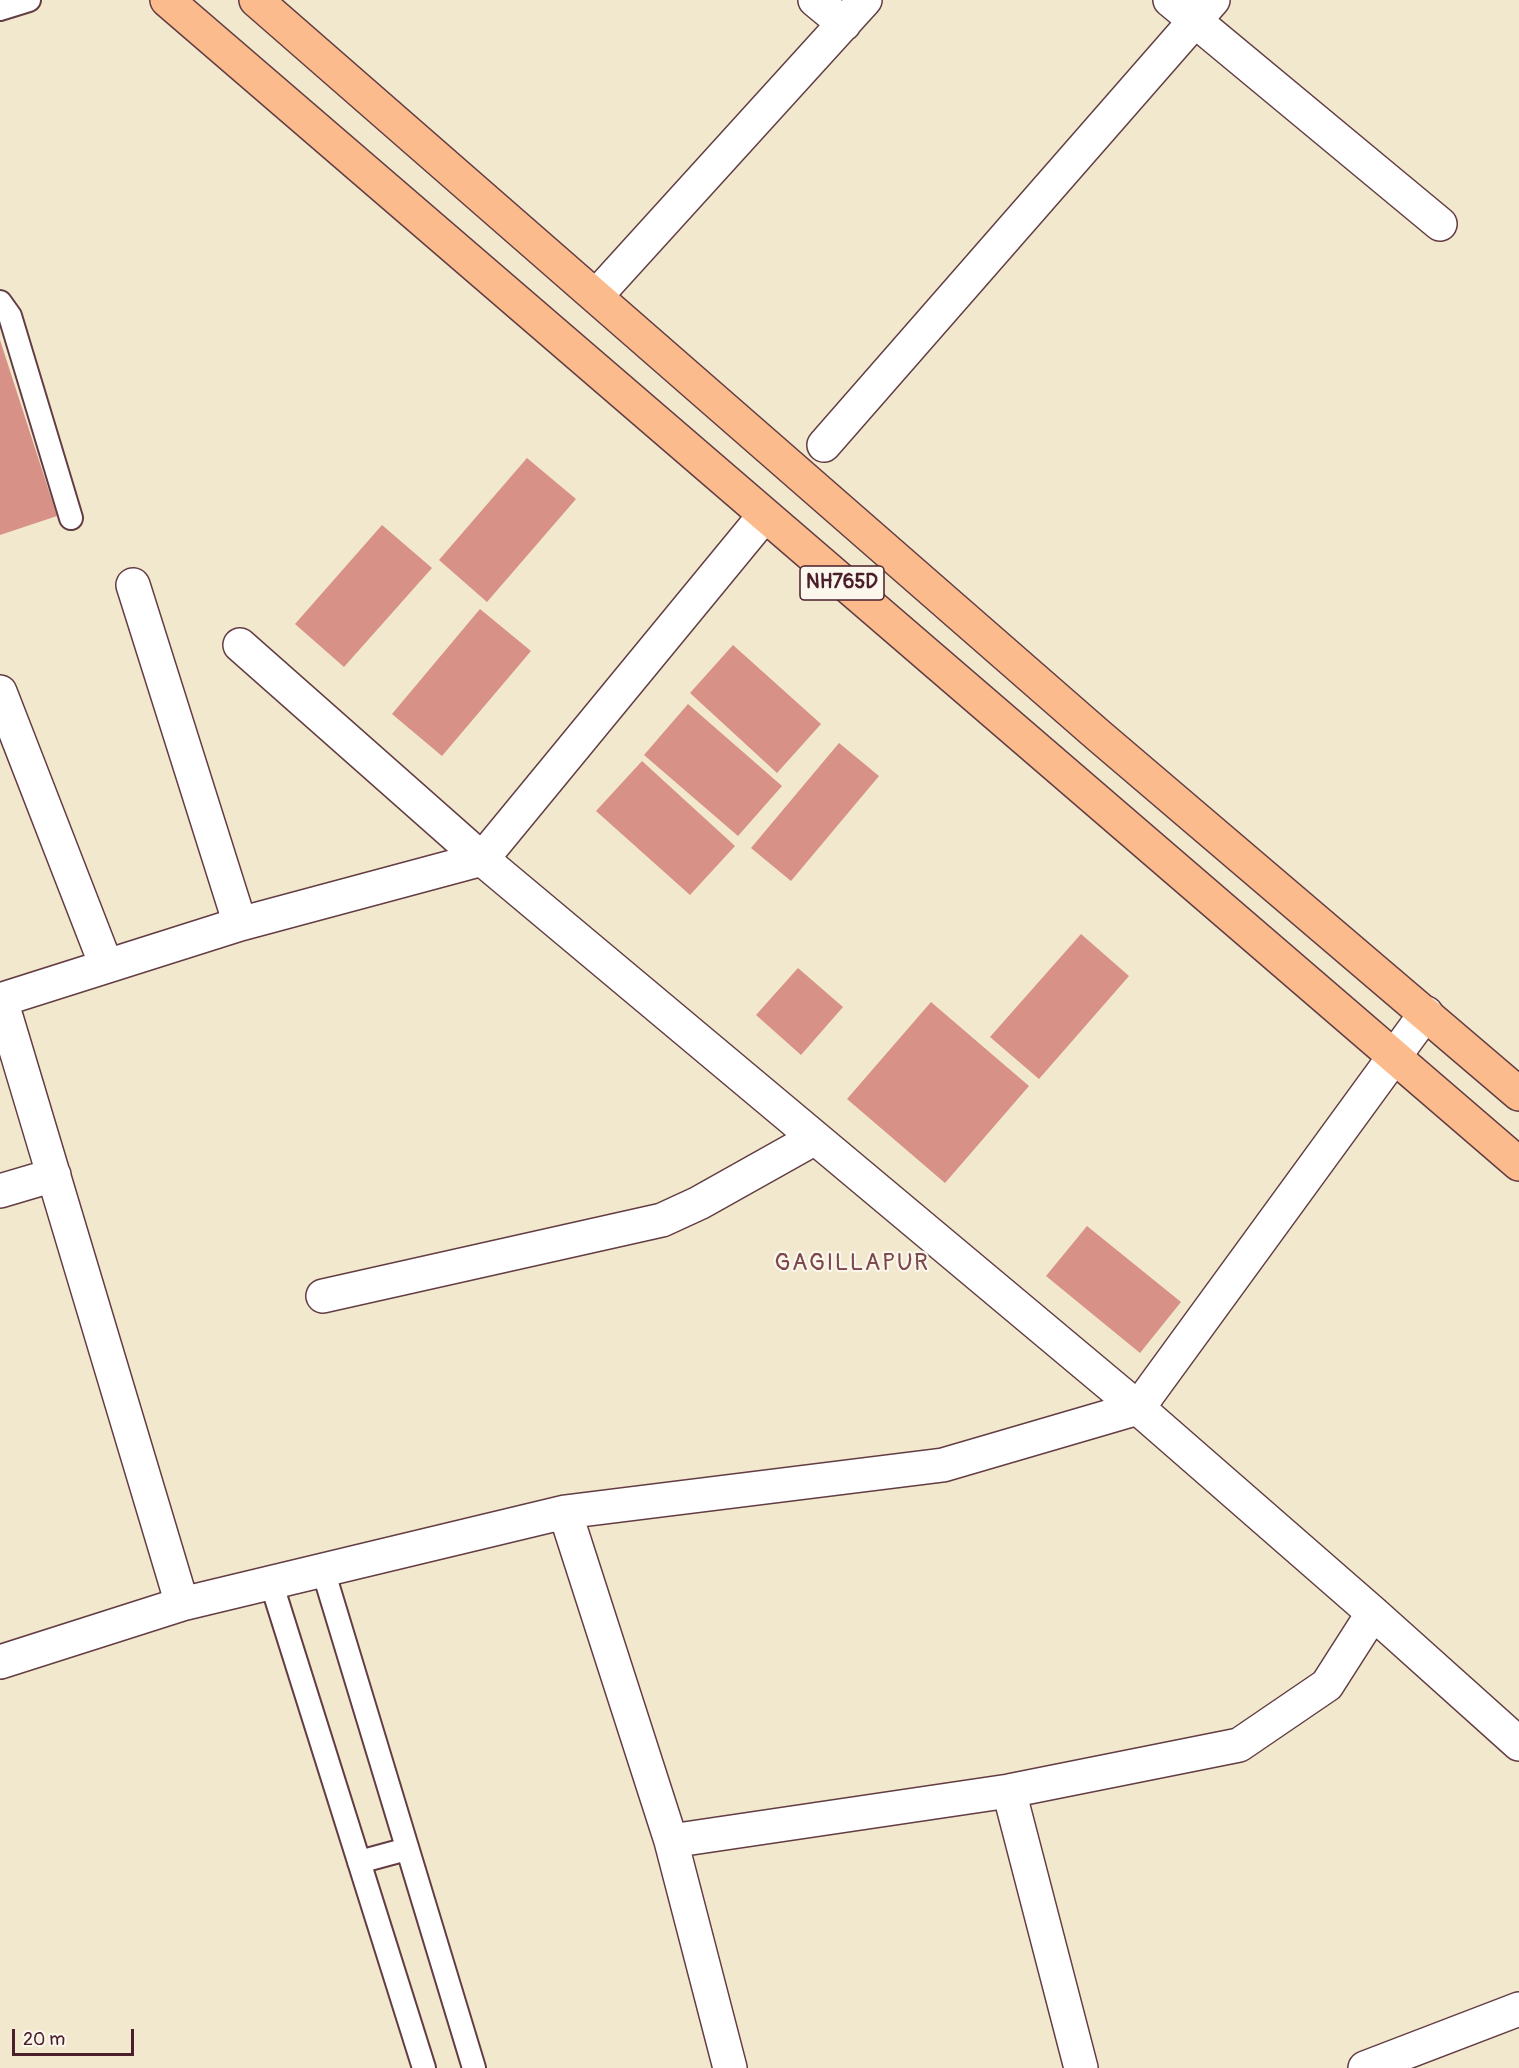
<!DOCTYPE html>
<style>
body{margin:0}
#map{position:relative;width:1519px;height:2068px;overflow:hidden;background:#f1e8cd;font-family:Pangolin,sans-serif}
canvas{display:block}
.scale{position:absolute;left:12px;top:2029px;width:122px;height:27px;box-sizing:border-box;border:3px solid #4a1f2b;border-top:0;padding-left:8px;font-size:18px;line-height:21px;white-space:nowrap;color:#4a1f2b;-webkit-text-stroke:4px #fbf7ec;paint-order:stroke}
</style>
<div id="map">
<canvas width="1519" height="2068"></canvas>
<div class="scale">20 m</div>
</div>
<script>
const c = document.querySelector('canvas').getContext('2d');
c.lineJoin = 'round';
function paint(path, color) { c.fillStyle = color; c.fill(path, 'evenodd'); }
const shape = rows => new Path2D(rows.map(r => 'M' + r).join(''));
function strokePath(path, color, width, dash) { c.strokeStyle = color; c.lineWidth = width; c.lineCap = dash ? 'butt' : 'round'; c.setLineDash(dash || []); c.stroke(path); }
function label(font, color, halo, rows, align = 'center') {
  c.font = font + ' Pangolin,sans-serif'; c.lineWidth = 4.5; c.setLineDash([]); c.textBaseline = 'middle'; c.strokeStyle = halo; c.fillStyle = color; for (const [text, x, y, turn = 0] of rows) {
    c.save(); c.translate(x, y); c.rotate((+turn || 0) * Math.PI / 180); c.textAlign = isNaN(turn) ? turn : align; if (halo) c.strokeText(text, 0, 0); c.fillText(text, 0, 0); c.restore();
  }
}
const building = shape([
 [0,340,57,516,0,535],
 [527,458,576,499,487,602,439,560],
 [382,525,432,568,344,667,295,624],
 [480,609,531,651,442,756,392,714],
 [733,645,821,724,777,773,690,693],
 [688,704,782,786,738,836,644,755],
 [839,743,879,776,791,881,751,848],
 [642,761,735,846,690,895,596,811],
 [1081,934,1129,976,1039,1079,990,1037],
 [798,968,843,1007,801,1055,756,1015],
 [931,1002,1029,1086,945,1183,847,1099],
 [1087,1226,1181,1302,1140,1353,1046,1276]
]);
const lane = shape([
 [0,9,29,0],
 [0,302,10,316,71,518],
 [323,1570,474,2068],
 [271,1582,424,2068],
 [359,1862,407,1849]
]);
const street = shape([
 [815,0,844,24],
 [1170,0,1440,224],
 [597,295,865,0],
 [824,445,1213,0],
 [133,585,240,924],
 [240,645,482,859,1138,1408,1373,1613,1519,1744],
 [0,692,106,965],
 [0,1000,240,924,482,859,764,516],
 [1,1000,182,1604],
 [0,1191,54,1175],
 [323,1296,662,1220,699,1203,815,1138],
 [565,1512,671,1841,730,2068],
 [0,1662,182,1604,565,1512,943,1465,1138,1408,1426,1013],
 [1009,1791,1081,2068],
 [671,1841,1009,1791,1239,1745,1327,1685,1373,1613],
 [1365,2068,1519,2009]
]);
const highway = shape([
 [167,0,1519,1164],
 [256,0,1098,735,1519,1094]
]);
const shields = [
 [842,583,84]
];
const shieldNames = [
 ["NH765D",842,583]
];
const quarterNames = [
 ["GAGILLAPUR",852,1264]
];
paint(building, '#d89186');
strokePath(lane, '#633d43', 26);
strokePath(street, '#633d43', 36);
strokePath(highway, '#633d43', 36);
strokePath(lane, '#fff', 22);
strokePath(street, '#fff', 33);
strokePath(highway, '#fbbb8d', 33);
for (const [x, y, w] of shields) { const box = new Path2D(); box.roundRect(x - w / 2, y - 17, w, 34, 4.5); c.fillStyle = '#fbf7ec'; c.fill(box); strokePath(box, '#4a1f2b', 1.5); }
label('bold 20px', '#4a1f2b', null, shieldNames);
c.letterSpacing = '1.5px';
label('24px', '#7c474b', '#fbf7ec', quarterNames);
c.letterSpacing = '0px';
</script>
